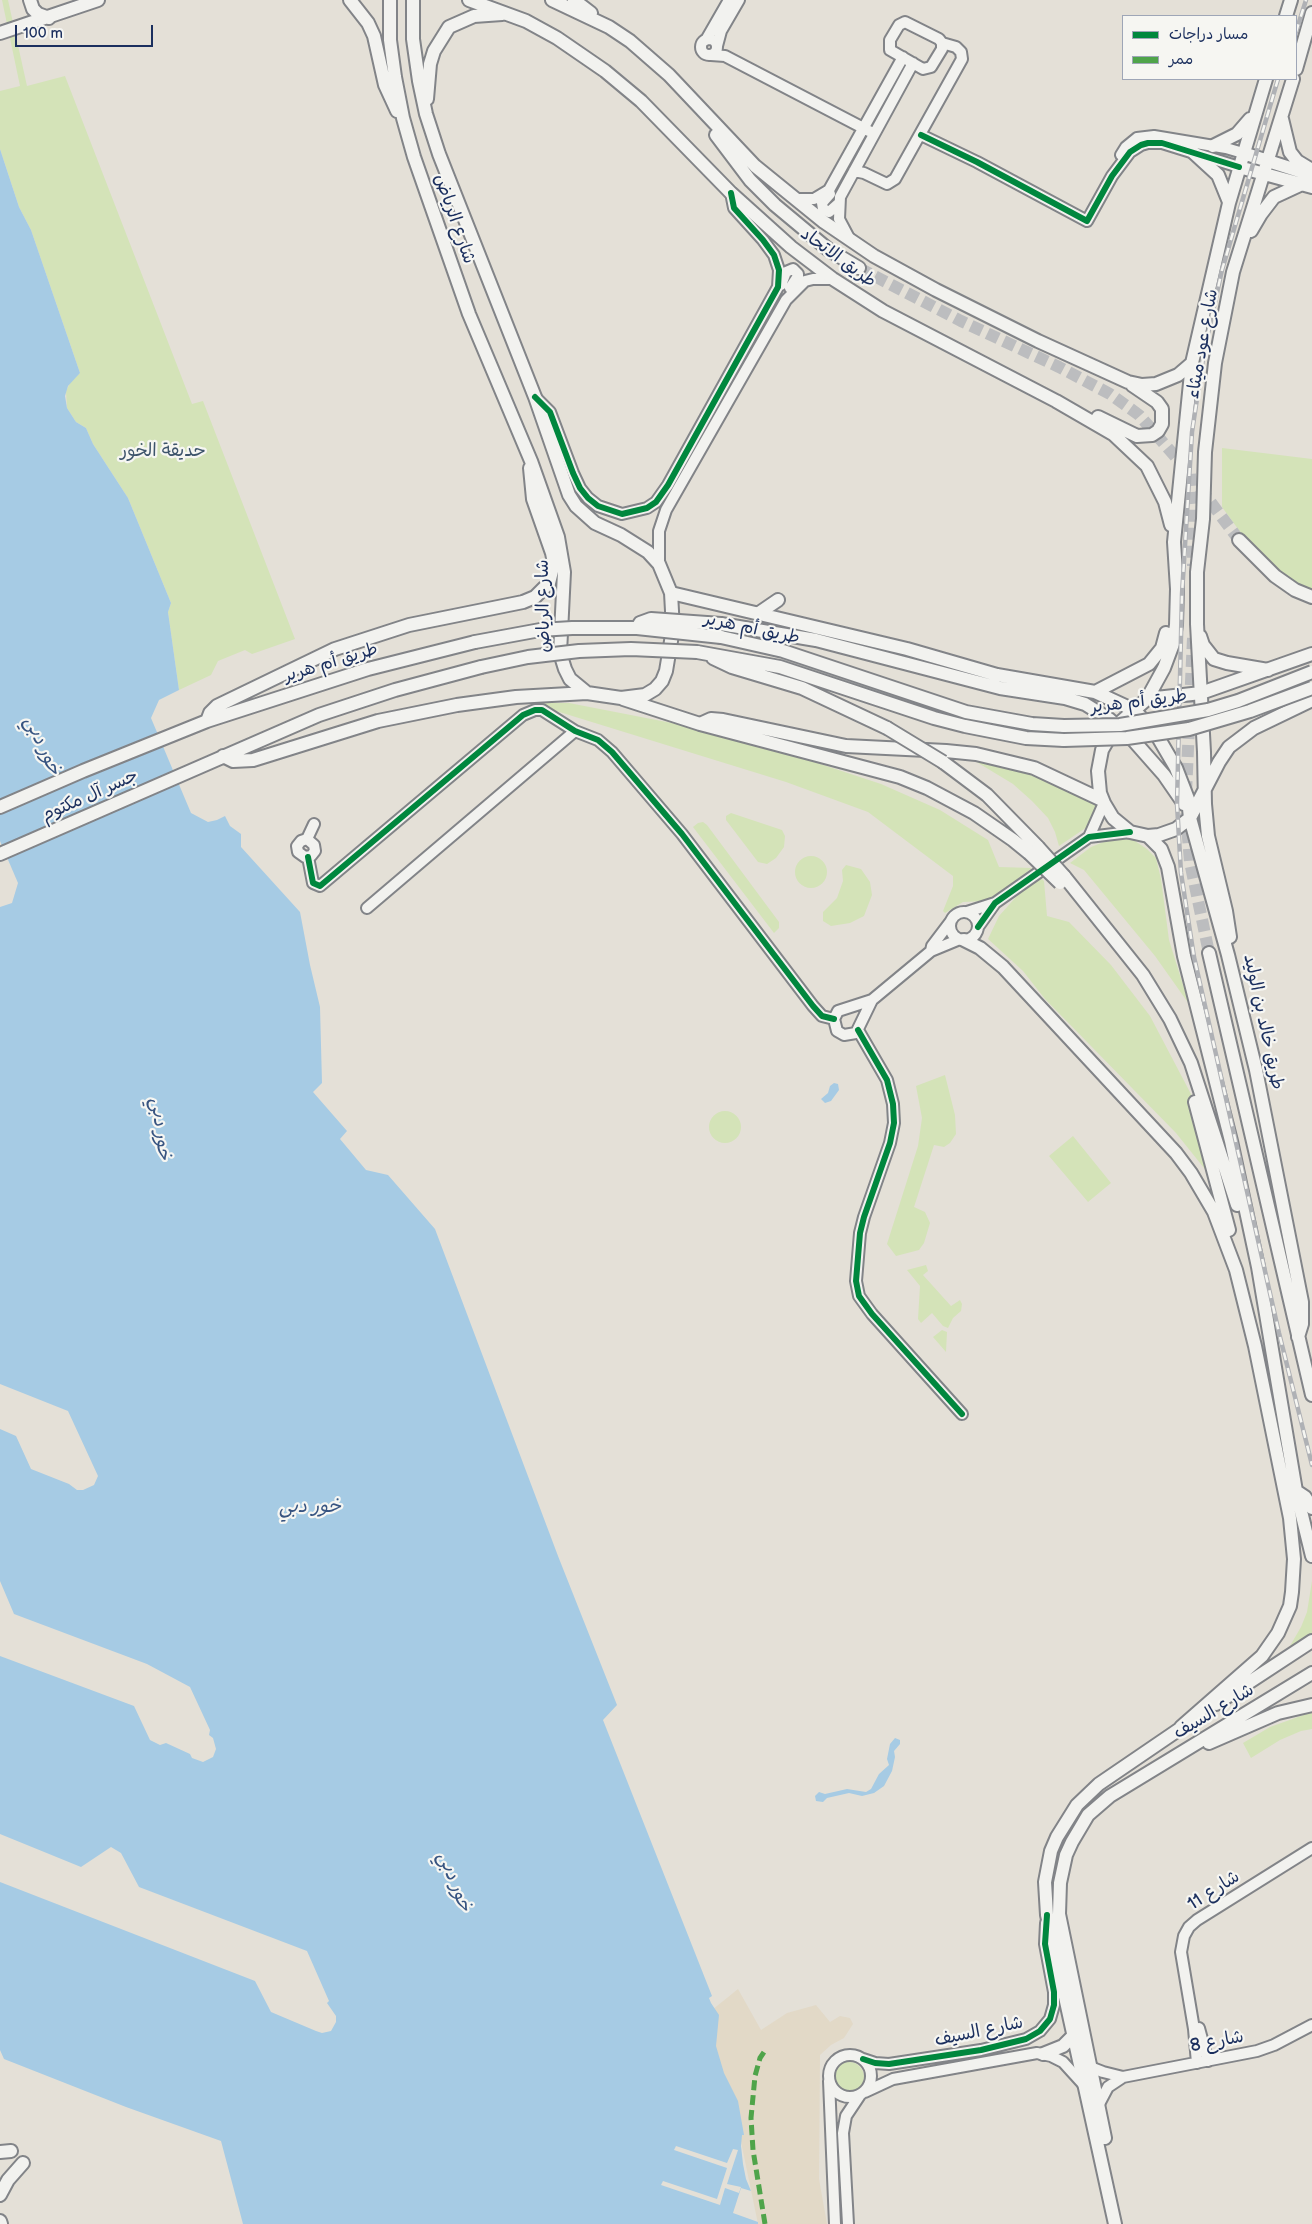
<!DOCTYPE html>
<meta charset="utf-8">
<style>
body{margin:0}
#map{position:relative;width:1312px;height:2224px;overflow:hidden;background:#e4e0d7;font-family:"Balsamiq Sans","Playpen Sans Arabic",sans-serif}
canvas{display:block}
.legend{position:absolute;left:1122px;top:15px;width:175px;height:65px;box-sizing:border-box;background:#f6f6f2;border:1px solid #9ea6b7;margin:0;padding:6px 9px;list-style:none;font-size:15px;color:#1b2f5e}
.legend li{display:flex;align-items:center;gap:10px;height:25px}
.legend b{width:25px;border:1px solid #9ea6b7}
.scale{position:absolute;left:15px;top:25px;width:138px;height:22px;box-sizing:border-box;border:2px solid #1b2f5e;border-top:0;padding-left:6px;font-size:15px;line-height:18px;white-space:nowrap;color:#1b2f5e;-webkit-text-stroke:4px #f6f6f2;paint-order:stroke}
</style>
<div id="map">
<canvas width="1312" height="2224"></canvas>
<ul class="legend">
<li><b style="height:6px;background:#00873e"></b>مسار دراجات</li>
<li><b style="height:6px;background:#4fa44a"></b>ممر</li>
</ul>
<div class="scale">100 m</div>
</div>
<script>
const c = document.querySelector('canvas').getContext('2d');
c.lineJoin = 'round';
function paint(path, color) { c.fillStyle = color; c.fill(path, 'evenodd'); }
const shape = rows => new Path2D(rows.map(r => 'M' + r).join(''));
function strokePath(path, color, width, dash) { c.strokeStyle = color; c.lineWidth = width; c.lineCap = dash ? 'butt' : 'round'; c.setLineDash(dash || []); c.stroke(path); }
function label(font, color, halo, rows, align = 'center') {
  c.font = font + ' "Balsamiq Sans","Playpen Sans Arabic",sans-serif'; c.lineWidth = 4.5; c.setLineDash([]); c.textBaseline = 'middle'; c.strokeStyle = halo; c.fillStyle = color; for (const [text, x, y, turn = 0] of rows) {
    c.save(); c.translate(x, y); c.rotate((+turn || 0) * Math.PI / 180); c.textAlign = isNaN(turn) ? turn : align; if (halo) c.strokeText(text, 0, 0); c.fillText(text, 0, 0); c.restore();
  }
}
const built = shape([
 [738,1989,761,2030,787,2013,816,2005,830,2022,840,2016,850,2018,853,2024,844,2038,831,2045,820,2055,819,2179,827,2224,758,2224,733,2103,670,2044]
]);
const green = shape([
 [2,0,8,0,27,86,65,76,192,404,203,401,295,639,252,654,245,650,218,661,211,675,179,690,168,612,171,603,128,498,93,444,86,428,76,422,67,408,66,391,71,381,80,373,31,230,19,207,0,149,0,91,20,86],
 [1222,448,1312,459,1312,592,1275,570,1249,544,1222,507],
 [542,703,569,703,682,725,775,749,881,784,940,810,988,840,999,867,1032,868,1002,891,985,901,963,902,945,913,943,911,953,886,953,876,868,812,786,782,540,706],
 [970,758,1030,769,1099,805,1093,823,1059,846,1055,832,1048,818,1032,801,1013,784],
 [731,813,782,830,785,836,784,847,776,858,767,864,758,862,726,820,726,816],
 [703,822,707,825,779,922,779,928,774,933,693,827,698,823],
 [1111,839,1132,839,1147,849,1156,858,1161,879,1169,940,1189,1004,1155,956,1084,870,1070,863,1091,847],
 '795 872a16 16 0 1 1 32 0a16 16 0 1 1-32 0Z',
 [846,865,861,869,870,882,872,895,864,916,850,923,831,926,823,921,823,912,837,898,843,881,842,870],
 [1040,877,1044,881,1047,916,1069,922,1111,965,1150,1016,1192,1096,1213,1161,1212,1178,1176,1133,1045,999,1023,971,988,939,999,916,1016,897],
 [945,1075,955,1115,956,1134,950,1143,944,1147,934,1145,914,1207,925,1212,930,1223,924,1243,919,1250,896,1256,887,1244,918,1146,922,1118,916,1086],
 '709 1127a16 16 0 1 1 32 0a16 16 0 1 1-32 0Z',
 [1073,1136,1111,1183,1088,1202,1049,1156],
 [926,1265,928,1271,923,1275,951,1306,960,1300,962,1304,961,1311,953,1318,948,1328,943,1326,932,1313,921,1323,918,1319,920,1286,907,1270],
 [942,1330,947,1332,946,1352,933,1337],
 [1312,1581,1312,1633,1287,1651,1301,1627,1307,1612],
 [1312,1712,1312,1729,1301,1731,1280,1740,1251,1758,1243,1743,1270,1727],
 '834 2077a15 15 0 1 1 30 0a15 15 0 1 1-30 0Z'
]);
const water = shape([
 [0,149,19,207,31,230,80,373,68,386,65,396,67,408,76,422,86,428,93,444,128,498,171,603,168,612,179,690,159,700,151,718,191,813,208,822,217,820,225,816,230,826,241,834,241,847,300,912,310,965,320,1007,322,1083,313,1092,347,1131,340,1139,366,1170,388,1175,435,1229,558,1556,617,1705,603,1720,712,1996,709,1998,711,2003,719,2015,716,2046,724,2073,738,2101,744,2135,742,2135,741,2146,743,2164,746,2179,751,2191,741,2188,733,2213,758,2222,758,2224,243,2224,221,2141,126,2107,4,2059,0,2050,0,1882,255,1981,271,2012,316,2031,322,2033,331,2031,336,2022,336,2016,327,2003,329,2001,307,1951,139,1887,121,1853,111,1847,81,1867,0,1834,0,1656,134,1706,150,1740,160,1745,166,1743,190,1754,192,1758,203,1762,213,1757,216,1749,213,1738,209,1735,210,1730,190,1687,147,1664,14,1614,0,1581,0,1429,16,1436,31,1469,69,1484,77,1490,83,1490,94,1485,98,1476,68,1411,0,1384,0,907,12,903,18,883,0,841],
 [834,1083,838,1084,839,1090,831,1101,825,1103,821,1099,828,1093,830,1086],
 [895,1738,900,1740,900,1744,894,1751,895,1757,892,1771,884,1786,874,1793,862,1796,849,1793,827,1798,823,1802,816,1801,815,1796,819,1792,825,1794,847,1789,866,1792,871,1789,879,1774,889,1765,887,1759,890,1744]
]);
const pier = shape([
 [676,2146,727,2163,733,2149,738,2150,727,2184,741,2187,739,2193,725,2188,720,2205,661,2185,663,2181,717,2199,727,2168,674,2150]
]);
const majorTunnel = shape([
 [859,268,961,321,1059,367,1110,394,1139,415,1187,470],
 [1190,474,1193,508,1193,566],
 [1200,488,1239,540],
 [1186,793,1193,638],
 [1186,813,1190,862,1209,953]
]);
const minor = shape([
 '701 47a8 8 0 1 1 16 0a8 8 0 1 1-16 0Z',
 [706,40,729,0],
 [717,46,721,31,739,0],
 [711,55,725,56,869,131],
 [921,135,977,162,1087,221,1112,176,1130,152,1141,145,1148,143,1162,143,1239,167],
 [1121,155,1126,147,1137,138,1154,136,1226,148,1243,153],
 [854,171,864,173,887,184,895,179,962,59,961,52,956,47,942,43,939,39,905,22,899,25,890,40,890,50,923,69,931,67,942,49,942,43],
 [830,194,822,203,823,209,829,212,838,204],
 [796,199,814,199,829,190,903,57],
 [848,236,839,219,840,197,913,63],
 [781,285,786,272,793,269,798,274,798,276,790,288],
 [535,397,550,412,573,473,580,488,588,498,598,506,622,514,647,508,656,502,668,485,778,287,779,270,774,255,763,240,734,208,731,193],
 [659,564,659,531,666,510,786,300,805,281,813,279,833,279],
 [1089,837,1104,803],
 [307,839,314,845,315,851,311,856,305,857,298,852,297,846,301,841,307,839,314,824],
 [308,857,313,883,320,886,523,715,535,710,542,710,575,731,598,740,612,752,682,834,813,1006,822,1016,834,1019],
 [367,908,575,731],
 [967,912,995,903],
 '950 926a14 14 0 1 1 28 0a14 14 0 1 1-28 0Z',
 [978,927,995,903,1089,837,1130,832],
 [931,951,932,946,951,921],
 [872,1000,856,1033,844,1035,837,1031,834,1019,838,1011,872,1000],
 [872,1000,931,951,960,939],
 [858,1030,887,1080,893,1104,894,1123,890,1143,864,1217,860,1233,856,1281,859,1296,872,1314,962,1414],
 [1199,2028,1208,2061],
 '829 2076a21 21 0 1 1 42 0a21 21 0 1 1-42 0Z',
 [863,2059,875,2063,889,2064,981,2050,1026,2039,1040,2031,1050,2019,1054,2005,1054,1992,1045,1944,1046,1923],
 [1197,2063,1194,2029,1181,1952,1184,1936,1189,1927,1197,1920,1312,1848],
 [1090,2067,1103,2072,1123,2077],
 [829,2081,835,2224],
 [865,2092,893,2079,1037,2053,1051,2056,1063,2062,1083,2084],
 [1098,2106,1108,2087,1123,2077,1257,2051,1274,2045,1312,2025],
 [848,2224,843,2133,846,2116,860,2095]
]);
const major = shape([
 [30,0,33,9,38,14,49,18],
 [350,0,368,23,374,36,385,85,397,111],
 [390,0,390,40,395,77,403,118,414,157,469,314,531,461,558,537,564,572,560,653,565,669,570,679,587,693,621,698,645,695,655,689,662,681,666,671,673,629,671,593,659,564,648,552,621,535,595,523,576,506,569,495,535,397,439,154,426,114,419,81,413,39,413,0],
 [469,0,526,21,557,38,605,71,641,101,731,193,791,247,833,279,883,311,1056,401,1113,434,1147,466,1165,502,1171,525],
 [552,0,609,27,630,41,669,75,755,166,824,222,874,256,936,290,1038,341,1128,382,1142,385,1156,384,1178,375,1192,363],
 [574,0,591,13],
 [1286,16,1291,0],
 [0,33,98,0],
 [1296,69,1312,13],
 [1266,79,1229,203,1192,363,1174,542,1177,589,1176,625,1173,644,1164,668,1147,699,1116,726,1102,750,1098,771,1100,793,1104,803,1113,818,1130,832,1148,836,1159,835,1176,829,1190,818,1219,762,1229,747,1254,728,1312,700],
 [427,99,430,64,434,51,449,27,474,16,502,14],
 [1282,119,1290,152,1297,161,1312,170],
 [716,135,750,180,775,205,829,250,859,268],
 [1213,146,1237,134,1250,119],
 [1194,153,1218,175,1229,202],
 [1243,153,1312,175],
 [1239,167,1312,187],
 [1251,231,1261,214,1274,197,1302,184],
 [1098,417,1137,436,1152,435,1158,431,1162,424,1162,409,1157,402,1132,385],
 [1239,540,1275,576,1295,590,1312,597],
 [671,593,907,649,997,675,1095,692,1134,710,1155,732,1176,768,1188,799,1190,818,1228,955,1256,1070,1302,1302,1302,1324,1298,1337],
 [759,613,778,600],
 [721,624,816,640,1000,688,1065,698,1085,704,1109,719,1134,741,1164,775,1184,804],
 [1200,636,1203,645,1214,659,1227,663,1268,670],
 [721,637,783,651,966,712,1032,724,1064,726],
 [697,652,780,667,934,718,965,726,1026,738,1064,740],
 [713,658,732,667,802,688,887,728],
 [1095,692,1149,664,1162,648,1166,633],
 [623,699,700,724,900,777,927,788,974,813,1013,840,1029,853],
 [1147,699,1201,693,1312,654],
 [207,721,210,713,217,706,335,649,409,625,523,602,535,597,549,583,554,563,552,553,533,499,530,468],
 [700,724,711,719,723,720,846,746,946,751,976,754,1034,768,1102,800],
 [223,756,233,761,253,760,378,721,457,705,516,697,587,693],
 [943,762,987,795,1038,847],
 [0,807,83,771,207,721,368,669,475,642],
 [1148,836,1161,849,1168,867,1184,956,1231,1141,1258,1267,1296,1491,1312,1556],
 [0,854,319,715,395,690,481,667],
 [1064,876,1143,975,1170,1019,1191,1063,1237,1205],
 [1230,937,1226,911,1208,836,1205,804,1204,752,1197,624,1197,572,1203,519,1205,452,1215,363,1233,272,1293,79],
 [964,940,980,948,1003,967,1176,1153,1191,1173,1214,1212,1236,1270,1255,1346,1290,1518,1294,1559,1292,1592,1290,1606,1278,1633,1262,1656,1181,1727],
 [1209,953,1312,1395],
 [1195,1102,1229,1230],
 [1296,1491,1305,1497,1312,1508],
 [1216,1704,1312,1641],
 [1209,1743,1278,1713,1312,1705],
 [1043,2054,1063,2046,1078,2031],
 [1105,2138,1059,1914,1060,1883,1066,1855,1072,1842,1088,1815,1110,1796,1312,1673],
 [0,2152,11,2151],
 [0,2195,8,2180,23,2163],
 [0,2221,1,2224],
 [1115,2224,1047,1915,1045,1882,1051,1851,1057,1837,1077,1805,1099,1784,1187,1724]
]);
const rail = shape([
 [1296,32,1306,0],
 [1278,79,1222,270,1204,352,1192,432,1182,594,1177,804,1181,873,1194,957,1279,1333,1312,1465]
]);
const majorBridge = shape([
 [637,628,640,623,651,619,721,624],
 [475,642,540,630,572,628,637,628,721,637],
 [481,667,528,657,579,651,631,649,697,652],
 [1064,726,1120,725,1208,710,1238,701,1312,672],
 [887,728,943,762],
 [1064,740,1127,738,1189,729,1250,711,1312,688],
 [1038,847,1064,876],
 [1029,853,1060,883]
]);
const quiet = shape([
 [765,2224,753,2150,751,2118,755,2076,760,2058,766,2049]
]);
const cycleway = shape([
 [921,135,977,162,1087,221,1112,176,1130,152,1141,145,1148,143,1162,143,1239,167],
 [535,397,550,412,573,473,580,488,588,498,598,506,622,514,647,508,656,502,668,485,778,287,779,270,774,255,763,240,734,208,731,193],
 [308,857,313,883,320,886,523,715,535,710,542,710,575,731,598,740,612,752,682,834,813,1006,822,1016,834,1019],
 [978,927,995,903,1089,837,1130,832],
 [858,1030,887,1080,893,1104,894,1123,890,1143,864,1217,860,1233,856,1281,859,1296,872,1314,962,1414],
 [863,2059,875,2063,889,2064,981,2050,1026,2039,1040,2031,1050,2019,1054,2005,1054,1992,1045,1944,1047,1915]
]);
const streetNames = [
 ["شارع الرياض",454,219,71],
 ["طريق الاتحاد",838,258,36],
 ["شارع عود ميثاء",1203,344,-80],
 ["شارع الرياض",544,606,-91],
 ["طريق أم هرير",752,629,12],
 ["طريق أم هرير",331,663,-17],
 ["طريق أم هرير",1139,702,-7],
 ["جسر آل مكتوم",90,796,-24],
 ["طريق خالد بن الوليد",1263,1022,78],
 ["شارع السيف",1214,1712,-31],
 ["شارع 11",1214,1891,-33],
 ["شارع السيف",979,2032,-12],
 ["شارع 8",1217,2042,-11]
];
const parkNames = [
 ["حديقة الخور",163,451]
];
const waterNames = [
 ["خور دبي",42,746,65],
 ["خور دبي",160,1129,83],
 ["خور دبي",310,1507],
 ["خور دبي",454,1882,68]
];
paint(built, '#e2d9c7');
paint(green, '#d4e3b8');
paint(water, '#a6cbe4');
paint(pier, '#e4e0d7');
strokePath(majorTunnel, '#bcbdbf', 12, [12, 6]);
strokePath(minor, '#828488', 14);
strokePath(major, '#828488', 16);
strokePath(minor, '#f2f2ef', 10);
strokePath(major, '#f2f2ef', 12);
strokePath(rail, '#afb1b5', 4.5);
strokePath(rail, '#f6f6f2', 2.5, [8]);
strokePath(majorBridge, '#828488', 16, []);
strokePath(majorBridge, '#f2f2ef', 12);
strokePath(quiet, '#4fa44a', 5, [10, 5]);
strokePath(cycleway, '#00873e', 6);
label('18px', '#1b2f5e', '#f6f6f2', streetNames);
label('18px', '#3d546b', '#f6f6f2', parkNames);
label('italic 19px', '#375481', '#f6f6f2', waterNames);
</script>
